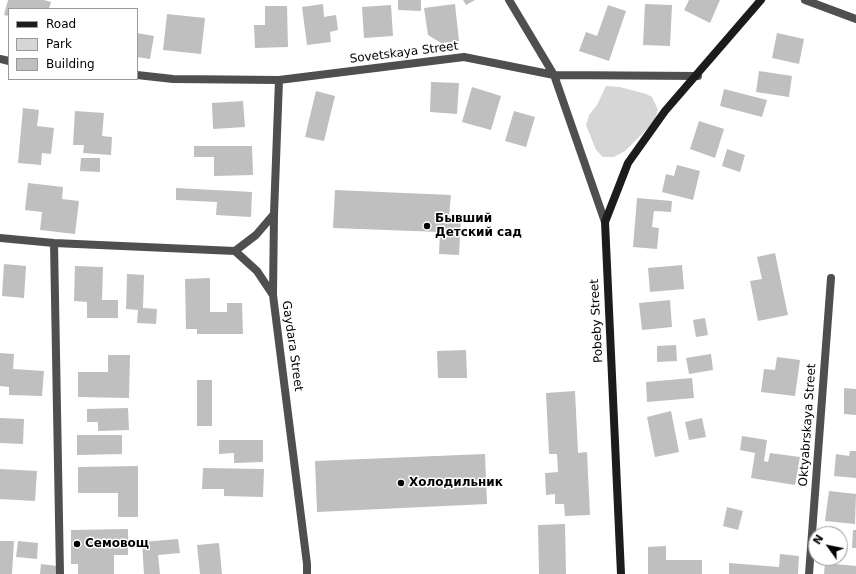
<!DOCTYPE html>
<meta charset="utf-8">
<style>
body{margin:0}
#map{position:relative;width:856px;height:574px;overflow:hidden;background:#fff;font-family:"DejaVu Sans",sans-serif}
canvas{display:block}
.legend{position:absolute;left:8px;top:8px;width:130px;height:72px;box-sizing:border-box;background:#fff;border:1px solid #999;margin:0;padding:5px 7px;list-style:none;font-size:12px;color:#000}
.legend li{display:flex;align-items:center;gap:8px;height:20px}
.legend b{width:20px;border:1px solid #999}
.north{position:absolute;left:808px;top:526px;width:40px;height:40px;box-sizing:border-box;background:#fff;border:1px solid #999;border-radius:50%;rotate:303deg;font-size:11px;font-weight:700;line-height:16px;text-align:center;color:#000}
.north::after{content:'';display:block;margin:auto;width:14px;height:18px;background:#000;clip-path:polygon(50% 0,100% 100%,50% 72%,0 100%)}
</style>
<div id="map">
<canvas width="856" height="574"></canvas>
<ul class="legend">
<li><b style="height:5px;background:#1c1c1c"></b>Road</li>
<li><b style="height:11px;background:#d6d6d6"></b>Park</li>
<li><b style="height:11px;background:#bfbfbf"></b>Building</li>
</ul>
<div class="north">N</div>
</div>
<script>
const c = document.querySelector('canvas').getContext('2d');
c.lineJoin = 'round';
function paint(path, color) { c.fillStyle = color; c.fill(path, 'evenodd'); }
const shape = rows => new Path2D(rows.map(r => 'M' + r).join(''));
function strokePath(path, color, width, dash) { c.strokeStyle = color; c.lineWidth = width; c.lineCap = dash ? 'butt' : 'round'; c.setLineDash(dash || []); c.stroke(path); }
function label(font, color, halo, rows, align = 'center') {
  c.font = font + ' "DejaVu Sans",sans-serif'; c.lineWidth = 3; c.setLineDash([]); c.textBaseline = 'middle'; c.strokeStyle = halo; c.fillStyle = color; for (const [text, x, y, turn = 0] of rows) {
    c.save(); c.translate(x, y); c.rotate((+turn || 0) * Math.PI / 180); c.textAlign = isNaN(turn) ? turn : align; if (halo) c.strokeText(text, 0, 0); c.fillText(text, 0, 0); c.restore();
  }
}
const green = shape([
 [606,86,620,87,646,94,652,97,658,110,655,119,649,127,625,151,614,157,603,157,596,150,586,125,589,115,597,105]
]);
const building = shape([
 [8,0,44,0,51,2,49,9,9,9,9,16,4,15],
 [398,0,421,0,421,11,398,10],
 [463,0,475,0,466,5],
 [689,0,720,0,710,23,684,10],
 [323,4,324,17,336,15,338,30,330,32,331,42,307,45,302,7],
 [455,4,459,41,441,43,428,35,424,8],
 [645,4,672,5,670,46,643,45],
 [391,5,393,36,364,38,362,7],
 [608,5,626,11,609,61,579,51,586,32,597,36],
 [265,6,287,6,288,47,255,48,254,25,265,25],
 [167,14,205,18,201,54,163,50],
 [137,33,154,36,150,59,137,57],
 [777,33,804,39,799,64,772,58],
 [759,71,792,76,789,97,756,92],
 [431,82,459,83,457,114,430,112],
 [472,87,501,96,491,130,462,122],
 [724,89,767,100,762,117,720,106],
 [316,91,335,96,324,141,305,137],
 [243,101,245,127,213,129,212,103],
 [23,108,39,110,37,126,54,128,51,154,42,153,41,165,18,163],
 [75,111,104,113,102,136,112,137,111,155,83,153,84,145,73,145],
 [514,111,535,117,526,147,505,141],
 [699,121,724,129,715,158,690,149],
 [194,146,252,146,253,175,214,176,214,157,194,157],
 [727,149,745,155,740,172,722,166],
 [81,158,100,158,100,172,80,171],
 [677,165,700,171,693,200,662,192,666,174,674,176],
 [28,183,63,187,62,199,79,201,75,234,40,230,42,212,25,210],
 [176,188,252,192,251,217,216,215,217,202,176,200],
 [335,190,451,195,449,216,461,217,459,255,439,254,440,232,333,228],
 [637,198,672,201,671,212,654,211,652,227,659,228,657,249,633,247],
 [775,253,788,315,758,321,750,281,762,279,757,257],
 [4,264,26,266,24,298,2,296],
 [682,265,684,289,650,292,648,268],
 [75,266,103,267,102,300,118,300,118,318,87,318,87,302,74,301],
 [127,274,144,275,143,308,157,309,156,324,137,323,138,310,126,309],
 [210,278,210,312,227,312,227,303,242,303,243,334,197,334,197,329,186,329,185,279],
 [670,300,672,327,642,330,639,303],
 [705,318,708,335,696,337,693,320],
 [676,345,677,361,657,362,657,346],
 [466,350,467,378,438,378,437,351],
 [0,353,14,354,13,369,44,371,42,396,9,395,9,387,0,386],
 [711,354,713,370,689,374,686,358],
 [108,355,130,355,129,398,78,397,78,372,108,372],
 [777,357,800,360,795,396,761,392,764,369,775,370],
 [692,378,694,398,647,402,646,382],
 [197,380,212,380,212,426,197,426],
 [844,388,856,389,856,415,844,414],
 [575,391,578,453,587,452,590,515,565,516,564,504,555,504,555,494,546,495,545,473,558,472,557,454,549,454,546,393],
 [128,408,129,430,98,431,98,422,87,422,87,409],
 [671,411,679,452,655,457,647,417],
 [0,418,24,419,23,444,0,443],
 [702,418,706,437,689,440,685,422],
 [77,435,122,435,122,454,77,455],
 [742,436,767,440,764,461,768,462,770,453,800,457,795,485,751,478,755,453,740,450],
 [219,440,263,440,263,462,234,463,234,453,219,454],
 [850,451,856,451,856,478,834,476,836,454,849,456],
 [485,454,487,504,317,512,315,461],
 [138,466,138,517,118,517,118,493,78,493,78,467],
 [203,468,264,469,263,497,224,496,224,489,202,489],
 [0,469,37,471,35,501,0,499],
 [829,491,856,494,855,524,825,521],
 [727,507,743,511,738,530,723,526],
 [565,524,566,574,539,574,538,525],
 [128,529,128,555,114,555,114,574,78,574,78,564,71,564,71,530],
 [853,530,856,530,856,548,852,548],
 [178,539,180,553,158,555,160,574,144,574,142,542],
 [0,541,14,541,12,574,0,574],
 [18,541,38,543,37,559,16,557],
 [219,543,222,574,200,574,197,545],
 [666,546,666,560,702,560,702,574,648,574,648,547],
 [780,554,799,556,798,574,729,574,729,563,779,567],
 [825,563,856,566,856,574,824,574],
 [41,564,57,566,56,574,40,574]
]);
const street = shape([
 [509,0,554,75,605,222],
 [805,0,856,19],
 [0,59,9,61],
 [137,75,173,79,279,80,464,57,554,75,698,76],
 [0,238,54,243,235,251,257,271,273,295,307,564,307,574],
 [54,243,60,574],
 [235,251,256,235,274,214,279,80],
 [273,294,274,214],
 [809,574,831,278]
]);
const secondary = shape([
 [621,574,605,222,628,163,665,111,761,0]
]);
const markers = [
 [427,226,4,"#000"],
 [401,483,4,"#000"],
 [77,544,4,"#000"]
];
const streetNames = [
 ["Sovetskaya Street",404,53,-7],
 ["Pobeby Street",597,321,-93],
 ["Gaydara Street",292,346,82],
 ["Oktyabrskaya Street",808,425,-86]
];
const poiNames = [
 ["Бывший",435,219],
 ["Детский сад",435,233],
 ["Холодильник",409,483],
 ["Семовощ",85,544]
];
paint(green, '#d6d6d6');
paint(building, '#bfbfbf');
strokePath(street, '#4f4f4f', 8);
strokePath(secondary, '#1c1c1c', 8);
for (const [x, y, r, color] of markers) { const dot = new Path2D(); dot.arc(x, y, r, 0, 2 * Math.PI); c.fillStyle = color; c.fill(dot); strokePath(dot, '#fff', 1.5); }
label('12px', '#000', '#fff', streetNames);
label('bold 12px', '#000', '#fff', poiNames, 'left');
</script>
